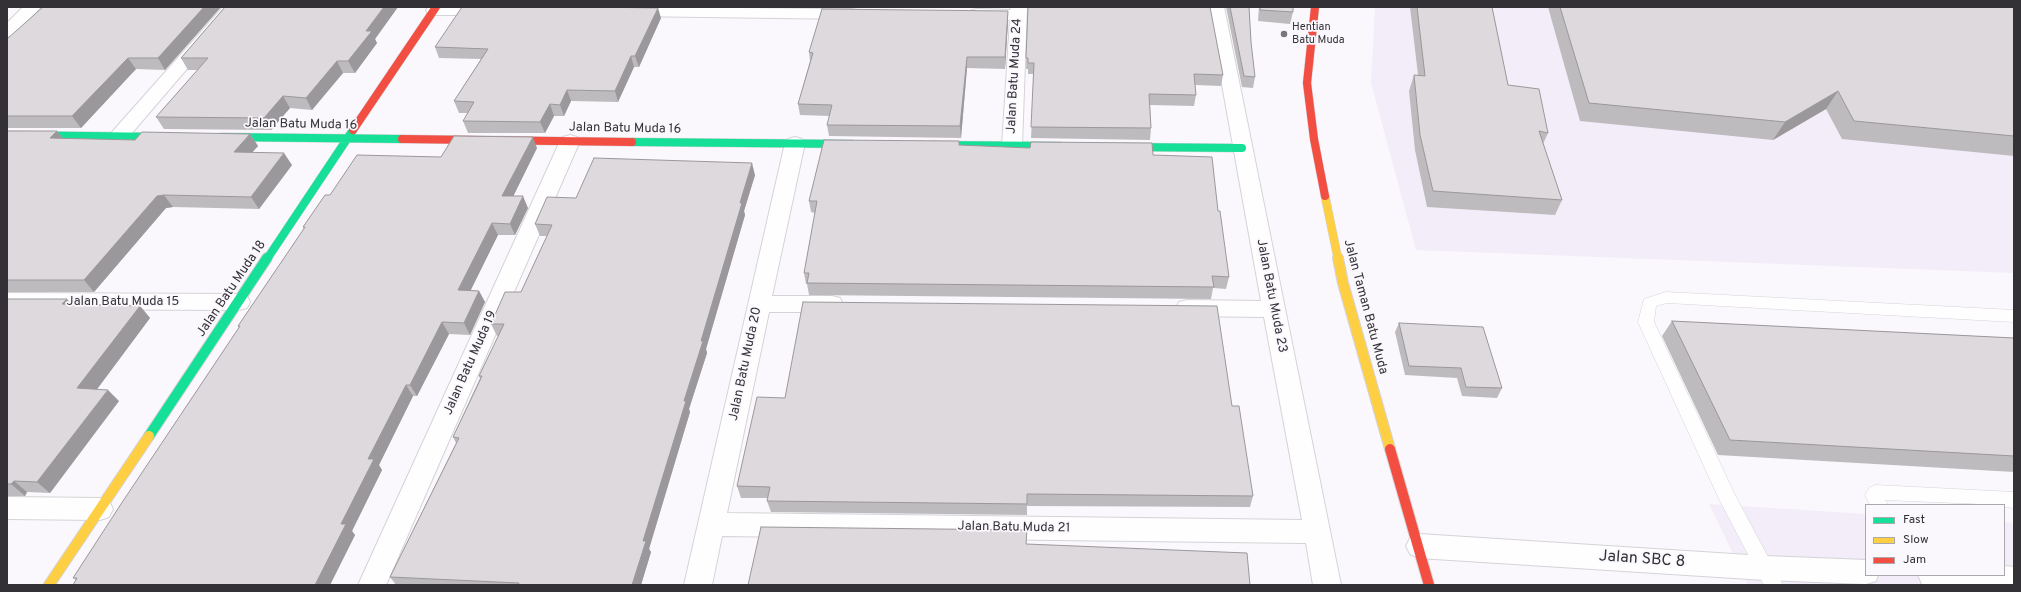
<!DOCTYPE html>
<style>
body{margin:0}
#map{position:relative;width:2021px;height:592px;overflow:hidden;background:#faf8fc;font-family:Overpass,sans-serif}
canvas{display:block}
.frame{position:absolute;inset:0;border:8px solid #333036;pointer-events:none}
.legend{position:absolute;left:1865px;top:504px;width:140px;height:72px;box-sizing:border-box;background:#faf7fd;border:1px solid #aaa7ad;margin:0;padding:5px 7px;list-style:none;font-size:12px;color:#333036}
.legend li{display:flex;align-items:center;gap:8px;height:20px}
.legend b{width:20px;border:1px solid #aaa7ad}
</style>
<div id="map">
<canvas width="2021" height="592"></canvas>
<div class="frame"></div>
<ul class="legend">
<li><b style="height:5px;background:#16e098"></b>Fast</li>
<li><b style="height:5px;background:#ffcf43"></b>Slow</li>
<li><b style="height:5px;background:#f24e42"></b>Jam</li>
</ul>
</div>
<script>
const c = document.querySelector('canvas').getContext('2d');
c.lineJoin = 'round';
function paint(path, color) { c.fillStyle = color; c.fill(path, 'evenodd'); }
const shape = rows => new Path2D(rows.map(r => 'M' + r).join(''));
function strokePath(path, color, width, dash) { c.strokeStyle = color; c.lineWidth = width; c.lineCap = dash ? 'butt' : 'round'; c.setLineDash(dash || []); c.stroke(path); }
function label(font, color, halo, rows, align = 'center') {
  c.font = font + ' Overpass,sans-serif'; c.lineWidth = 3.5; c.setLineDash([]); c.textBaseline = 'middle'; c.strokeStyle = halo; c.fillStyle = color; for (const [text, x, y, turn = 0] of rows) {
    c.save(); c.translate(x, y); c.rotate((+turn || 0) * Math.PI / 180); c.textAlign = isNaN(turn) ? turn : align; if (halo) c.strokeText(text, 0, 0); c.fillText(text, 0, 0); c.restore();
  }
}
const built = shape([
 [1375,7,2014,7,2014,273,1416,250,1371,83],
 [1709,504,1866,514,1866,575,2004,575,2004,522,2014,523,2014,585,1748,585]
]);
const lane = shape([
 [1666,292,2014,310,2014,322,1667,303,1656,306,1654,322,1735,495,1783,585,1764,585,1719,499,1638,322,1644,299,1666,292],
 [1876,485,2014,492,2014,508,2004,507,2004,505,1885,500,1888,505,1870,505,1865,495,1870,487,1876,485]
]);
const street = shape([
 [23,7,41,7,13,36,7,37,7,23,23,7],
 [223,7,240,7,126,140,119,142,112,140,109,136,112,132,223,7],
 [428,7,495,7,497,10,495,14,489,15,434,15,428,14,426,10,428,7],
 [624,7,851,9,857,10,859,14,857,18,851,19,630,16,624,15,622,11,624,7],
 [1011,7,1027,7,1022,146,1019,150,1012,152,1005,150,1002,146,1010,20,978,19,972,18,970,14,972,10,978,9,1010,10,1011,7],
 [1208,7,1224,7,1341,585,1313,585,1306,543,722,536,712,585,684,585,785,143,788,139,795,137,802,139,805,143,772,296,832,296,840,298,843,304,840,310,832,312,769,312,727,513,1302,520,1264,317,1187,316,1179,314,1176,308,1179,302,1187,300,1261,301,1208,7],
 [570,135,577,137,580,141,386,585,358,585,560,141,563,137,570,135],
 [7,293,239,294,247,296,250,302,247,308,239,310,7,309,7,293],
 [7,497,100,498,109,501,113,509,109,517,100,520,7,519,7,497],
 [1419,534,1765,556,1866,560,1866,575,1878,575,1876,581,1866,584,1765,580,1419,558,1410,554,1406,546,1410,538,1419,534],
 [2004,566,2014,567,2014,585,1926,585,1922,584,1918,575,2004,575,2004,566]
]);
const fastFar1 = shape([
 [7,135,168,137],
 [222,137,402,139],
 [632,142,852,144],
 [930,145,1060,146],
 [1122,147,1242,148],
 [267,259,353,130]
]);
const fast = shape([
 [149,436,267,258]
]);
const slowFar1 = shape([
 [1325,196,1338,259]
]);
const slow = shape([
 [1338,258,1343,283,1390,449],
 [49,585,149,436]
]);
const jamFar1 = shape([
 [1315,7,1307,83,1314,139,1325,196],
 [353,130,436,7],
 [402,139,632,142]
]);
const jam = shape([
 [1390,449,1429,585]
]);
const wall = shape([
 [221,7,165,70,136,69,81,128,7,128,7,39],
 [225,7,398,7,375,39,377,43,355,73,343,73,312,110,290,108,271,130,164,129,156,117,198,70,188,70,181,58],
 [828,7,1010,7,1009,8,828,8],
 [1028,7,1223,75,1221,86,1195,85,1196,95,1194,106,1150,105,1151,128,1150,140,1031,138,1034,74,1028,74,1028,69,1026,69],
 [1226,7,1249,7,1251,42,1255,77,1253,88,1242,87],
 [1259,7,1293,7,1293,12,1290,24,1258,21],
 [1410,7,1492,7,1508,85,1548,133,1543,144,1562,200,1555,215,1427,207,1415,150,1409,91,1414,75,1418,75],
 [1548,7,2014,7,2014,156,1842,139,1826,109,1773,140,1580,121],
 [1008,11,1008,21,1005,69,967,68,961,138,829,136,827,125,830,116,800,115,798,104,810,61,809,52],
 [661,18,639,67,634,67,618,102,571,101,564,116,554,116,545,133,468,133,463,121,468,113,459,113,454,101,481,59,439,58,435,47],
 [7,131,57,131,63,139,135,140,250,134,258,146,252,152,292,165,259,209,173,207,166,208,94,292,7,292],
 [959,145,1153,155,1218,211,1229,277,1226,289,1213,288,1211,299,809,295,807,284,806,284,804,273,815,213,811,212,809,201],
 [537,148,513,196,528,208,515,235,498,235,470,290,479,291,485,302,470,335,449,334,417,396,413,396,379,465,382,470,352,531,355,535,330,585,73,585,76,580,73,578,239,328,238,326,304,229,303,227,330,195,441,157],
 [755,175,744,211,745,215,706,349,707,353,689,409,690,412,649,549,651,552,641,585,396,585,390,577,456,443,453,437,480,378,479,376,499,336,497,336,491,324,521,292,547,236,540,236,535,224,576,198],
 [7,299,72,304,140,306,150,318,97,389,119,401,50,493,27,492,25,496,7,496],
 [1672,321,2014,338,2014,472,1718,455,1662,336],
 [1399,323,1502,388,1497,398,1462,396,1457,378,1405,375,1395,332],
 [1232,406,1253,496,1250,507,1027,506,1027,515,771,512,767,501,768,498,741,498,737,486]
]);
const shadedWall = shape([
 [204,7,221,7,165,70,158,58],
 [384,7,398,7,375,39,377,43,355,73,348,61,366,31],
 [658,8,661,18,639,67,635,56],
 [1008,11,1008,21,1005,69,1005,57],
 [631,56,634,67,618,102,615,91],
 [967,57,967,68,961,138,960,126],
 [128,58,136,69,81,128,72,116],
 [337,61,343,73,312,110,306,98],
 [567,90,571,101,564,116,560,105],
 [1838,91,1826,109,1773,140,1785,122],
 [283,96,290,108,271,130,264,118],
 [550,104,554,116,545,133,540,122],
 [57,131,67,143,50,138],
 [250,134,258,146,242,164,234,152],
 [533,137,537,148,508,207,502,196],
 [284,153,292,165,259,209,251,197],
 [752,163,755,175,744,211,745,215,706,349,707,353,689,409,690,412,649,549,651,552,641,585,632,585,643,541,740,203],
 [164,195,173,207,166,208,94,292,84,280,157,196],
 [523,196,528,208,515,235,510,224],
 [492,223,498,235,465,302,458,290],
 [479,291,485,302,470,335,464,323],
 [67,299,78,311,62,304],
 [140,306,150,318,89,400,77,388],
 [442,322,449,334,417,396,410,385],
 [406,385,413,396,379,465,382,470,352,531,355,535,330,585,315,585,368,459],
 [108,390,119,401,50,493,37,482],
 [14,481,27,492,25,496,11,484]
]);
const building = shape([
 [43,7,204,7,158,58,128,58,72,116,7,116,7,39,43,7],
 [225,7,384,7,366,31,372,31,348,61,337,61,306,98,283,96,264,118,156,117,208,58,181,58,225,7],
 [462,7,595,7,658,8,635,56,631,56,615,91,567,90,560,105,550,104,540,122,463,121,474,102,454,101,488,49,435,47,462,7],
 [1028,7,1210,7,1223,75,1194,74,1196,95,1149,94,1151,128,1031,127,1034,63,1028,63,1028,58,1026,58,1028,7],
 [1230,7,1249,7,1251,42,1255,77,1244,76,1230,7],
 [1260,7,1293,7,1293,12,1260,10,1260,7],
 [1417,7,1492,7,1508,85,1539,89,1548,133,1539,131,1562,200,1433,191,1420,135,1414,75,1425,76,1417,7],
 [1560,7,2014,7,2014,136,1854,121,1838,91,1785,122,1589,103,1560,7],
 [822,9,1008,11,1005,57,967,57,960,126,827,125,832,105,798,104,813,53,809,52,822,9],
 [7,131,57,131,50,138,135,140,142,132,250,134,234,152,284,153,251,197,164,195,157,196,84,280,7,280,7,131],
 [454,136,533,137,502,196,523,196,510,224,492,223,458,290,479,291,464,323,442,322,410,385,406,385,368,459,374,459,341,524,346,524,315,585,73,585,77,578,73,578,121,504,240,326,238,326,305,227,303,227,325,195,330,195,357,155,441,157,454,136],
 [824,140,959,141,959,145,1030,148,1031,142,1152,143,1153,155,1212,157,1218,211,1220,211,1229,277,1212,276,1214,287,807,283,809,273,804,273,817,201,809,201,824,140],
 [594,158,752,163,740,203,742,203,701,341,703,341,684,401,686,401,643,541,646,541,632,585,518,585,519,583,390,577,459,438,453,437,482,376,479,376,504,324,491,324,505,292,521,292,552,225,535,224,547,197,576,198,594,158],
 [7,299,67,299,62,304,140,306,77,388,108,390,37,482,14,481,11,484,7,484,7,299],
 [803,302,1217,306,1232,406,1239,406,1253,496,1027,494,1027,504,767,501,770,487,737,486,757,397,785,398,803,302],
 [1672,321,2014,338,2014,456,1730,440,1672,321],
 [1399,323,1483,327,1502,388,1466,387,1461,368,1409,366,1399,323],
 [761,527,1027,530,1026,544,1247,553,1250,585,748,585,761,527]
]);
const markers = [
 [1284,34,4,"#79767b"]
];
const farPoinames = [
 ["Hentian",1292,28],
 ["Batu Muda",1292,41]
];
const streetNames = [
 ["Jalan Batu Muda 24",1015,76,-87],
 ["Jalan Batu Muda 16",301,125,1],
 ["Jalan Batu Muda 16",625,129,1],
 ["Jalan Batu Muda 18",232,289,-56],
 ["Jalan Batu Muda 23",1271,296,79],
 ["Jalan Batu Muda 15",123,302],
 ["Jalan Taman Batu Muda",1365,307,75],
 ["Jalan Batu Muda 19",471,363,-66],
 ["Jalan Batu Muda 20",746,364,-78],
 ["Jalan Batu Muda 21",1014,528,1]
];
const nearStreetnames = [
 ["Jalan SBC 8",1642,560,4]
];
paint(built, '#f3edf9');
strokePath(lane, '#d5d3d7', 1);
strokePath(street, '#d5d3d7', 2);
strokePath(fastFar1, '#d5d3d7', 9);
strokePath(fast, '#d5d3d7', 12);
strokePath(slowFar1, '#d5d3d7', 9);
strokePath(slow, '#d5d3d7', 12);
strokePath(jamFar1, '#d5d3d7', 9);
strokePath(jam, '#d5d3d7', 12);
paint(lane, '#fefeff');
paint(street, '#fefeff');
strokePath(fastFar1, '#16e098', 8);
strokePath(fast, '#16e098', 10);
strokePath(slowFar1, '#ffcf43', 8);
strokePath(slow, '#ffcf43', 10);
strokePath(jamFar1, '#f24e42', 8);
strokePath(jam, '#f24e42', 10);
paint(wall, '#bebbbe');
paint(shadedWall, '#9b989b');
paint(building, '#ddd9dd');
strokePath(building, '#9b989b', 1);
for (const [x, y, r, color] of markers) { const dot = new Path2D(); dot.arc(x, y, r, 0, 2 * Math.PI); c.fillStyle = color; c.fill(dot); strokePath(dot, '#faf7fd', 1.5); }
label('11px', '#333036', '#faf7fd', farPoinames, 'left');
label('13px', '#333036', '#faf7fd', streetNames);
label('16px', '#333036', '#faf7fd', nearStreetnames);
</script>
